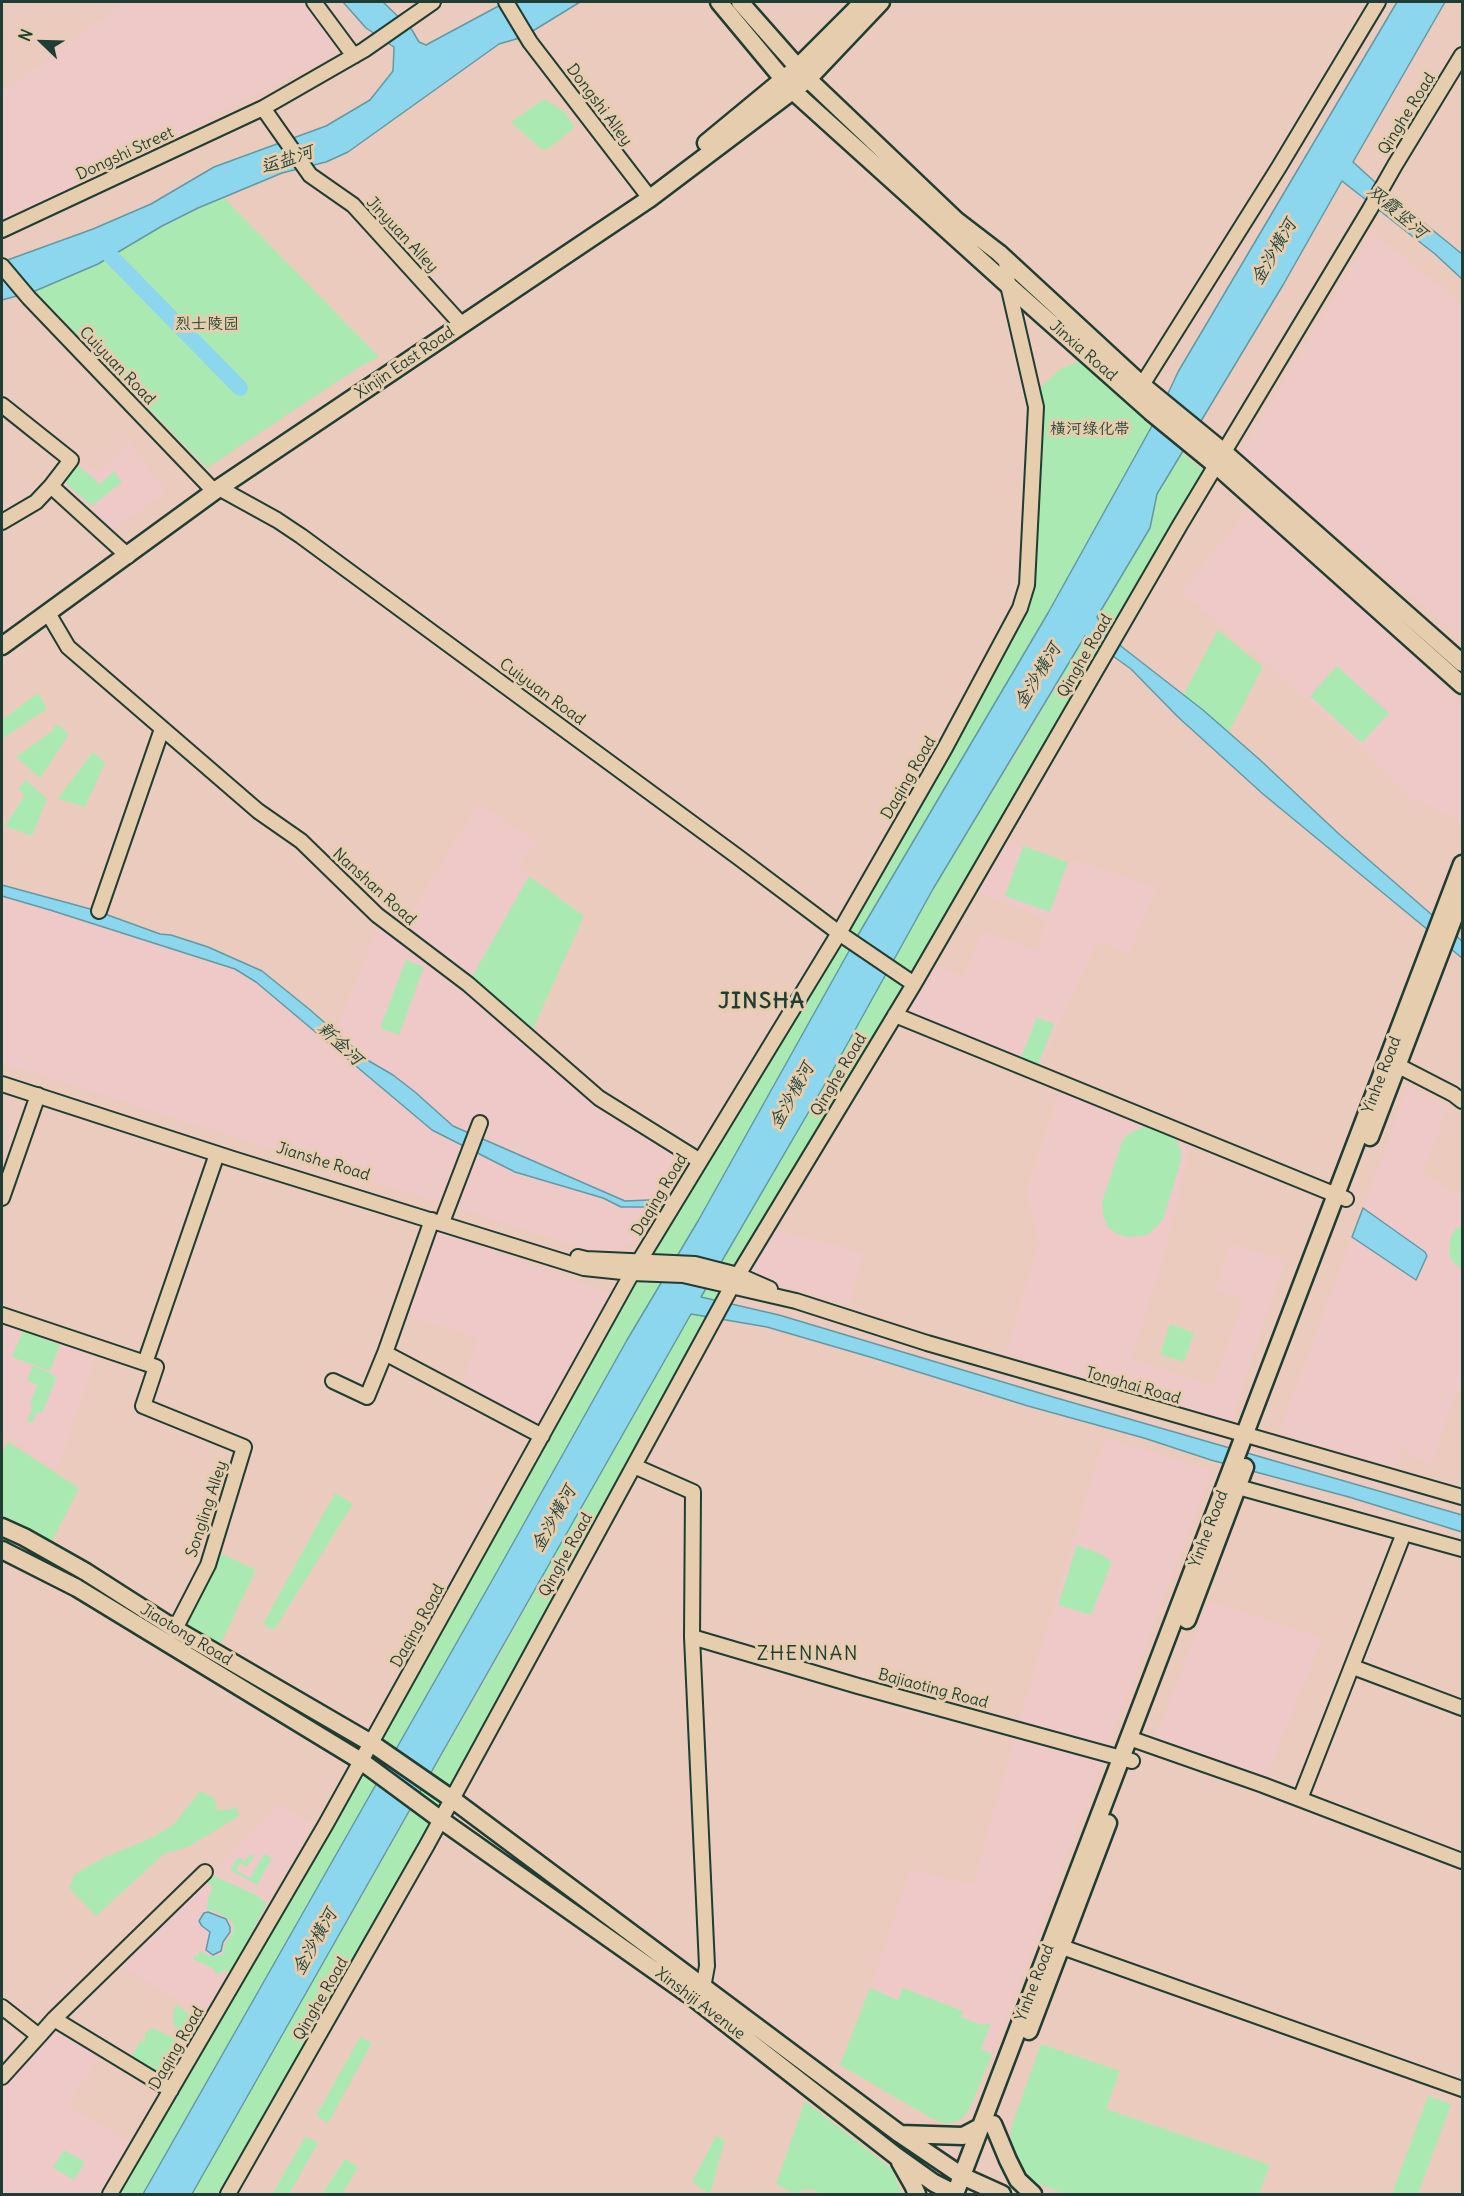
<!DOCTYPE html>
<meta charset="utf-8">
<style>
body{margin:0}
#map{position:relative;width:1464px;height:2196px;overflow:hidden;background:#ebcbbd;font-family:Delius,sans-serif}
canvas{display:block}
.frame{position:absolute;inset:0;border:3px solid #1f3d34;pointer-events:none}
.north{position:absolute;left:12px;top:12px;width:60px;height:60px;-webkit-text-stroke:4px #e5cdae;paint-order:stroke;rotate:293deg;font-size:16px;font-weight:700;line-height:24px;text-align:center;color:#1f3d34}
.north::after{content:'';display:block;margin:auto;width:21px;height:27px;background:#1f3d34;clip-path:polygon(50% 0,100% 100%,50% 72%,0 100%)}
</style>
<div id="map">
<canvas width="1464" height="2196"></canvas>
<div class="frame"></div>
<div class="north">N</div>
</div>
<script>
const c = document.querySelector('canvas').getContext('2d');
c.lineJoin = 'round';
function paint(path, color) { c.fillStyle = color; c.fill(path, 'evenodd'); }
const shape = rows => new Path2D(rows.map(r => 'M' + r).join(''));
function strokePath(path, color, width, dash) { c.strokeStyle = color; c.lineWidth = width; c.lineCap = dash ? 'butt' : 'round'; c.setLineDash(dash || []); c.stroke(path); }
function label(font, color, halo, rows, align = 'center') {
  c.font = font + ' Delius,"LXGW WenKai TC",sans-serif'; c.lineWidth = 6; c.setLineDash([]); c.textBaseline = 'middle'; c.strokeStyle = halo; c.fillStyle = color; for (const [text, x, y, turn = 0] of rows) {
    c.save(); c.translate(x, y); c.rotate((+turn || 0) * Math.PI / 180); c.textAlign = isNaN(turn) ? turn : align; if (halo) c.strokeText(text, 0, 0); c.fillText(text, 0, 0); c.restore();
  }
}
const built = shape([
 [123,2,304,2,334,38,334,50,327,58,2,223,2,93],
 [1373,232,1462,305,1462,638,1240,455],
 [129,441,165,492,111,532,58,484,78,458,98,473],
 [1249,509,1371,616,1428,670,1462,706,1461,821,1411,798,1360,746,1181,591],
 [478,803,536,842,519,866,584,916,529,1038,599,1098,693,1156,651,1227,626,1246,606,1251,579,1247,2,1063,2,890,240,965,333,1037,382,917,401,930],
 [999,837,1068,862,1084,862,1156,888,1129,954,1097,941,1037,1074,895,1015,926,962,964,977,982,930,1036,951,1047,920,969,889],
 [1062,1084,1192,1140,1163,1259,1131,1359,1212,1386,1244,1299,1215,1290,1230,1243,1285,1260,1231,1421,1006,1353,1039,1241,1026,1192],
 [1408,1087,1448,1107,1423,1172,1462,1199,1462,1376,1431,1464,1407,1456,1410,1446,1404,1444,1396,1467,1279,1433],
 [431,1229,610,1293,537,1431,460,1390,478,1338,402,1314],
 [770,1229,864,1253,849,1305,745,1274],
 [2,1319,97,1352,57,1471,2,1432],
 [1104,1438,1212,1470,992,2054,981,2049,991,2023,982,2025,961,2017,963,2011,903,1988,898,2000,870,1988,911,1869,973,1885,1017,1728],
 [1209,1601,1322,1638,1263,1785,1152,1746],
 [279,1804,313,1823,270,1897,214,1869],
 [212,1870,279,1905,210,2024,179,2001,126,1968,126,1964,155,1927],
 [54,2019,104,2050,68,2105,138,2147,111,2194,2,2194,2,2077]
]);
const green = shape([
 [544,99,565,112,575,127,547,150,540,148,511,122],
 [224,198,379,357,356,369,207,468,35,291,98,264,162,226,198,208],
 [1090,356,1157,417,1048,613,698,1221,627,1340,494,1577,143,2194,116,2194,632,1273,839,933,1030,586,1040,388,1059,370],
 [1182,453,1211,476,738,1275,427,1845,221,2194,192,2194,510,1636,605,1463,829,1077,933,889,1020,747,1150,528,1157,494],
 [78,465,100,484,114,471,122,482,92,506,63,481],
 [1218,630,1263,667,1223,743,1179,703],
 [1337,666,1389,713,1362,743,1310,696],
 [38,693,47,709,2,739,2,720],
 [58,725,69,734,40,778,16,757,55,729,53,726],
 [93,752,105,763,85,807,55,798,59,797],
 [26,780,47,799,32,836,5,826,25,795,18,789],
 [1023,846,1068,862,1050,912,1005,896],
 [529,876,584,916,529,1038,468,984],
 [406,960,424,967,399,1035,380,1028],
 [1037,1017,1054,1024,1038,1065,1021,1058],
 [1147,1126,1159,1127,1172,1134,1181,1148,1181,1161,1163,1220,1150,1233,1144,1236,1127,1237,1115,1233,1107,1226,1103,1214,1102,1202,1122,1142,1126,1136,1136,1130],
 [1462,1225,1462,1269,1451,1260,1449,1253,1451,1236,1455,1230],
 [1170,1324,1194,1333,1184,1362,1160,1354],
 [23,1331,60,1345,50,1371,12,1357],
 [33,1366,52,1373,51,1375,57,1377,42,1413,37,1412,32,1423,27,1421,33,1407,30,1404,37,1385,27,1380],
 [8,1442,79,1488,50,1545,2,1518,2,1455],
 [335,1493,353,1504,274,1630,263,1624],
 [1077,1545,1101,1554,1112,1562,1091,1615,1058,1605],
 [218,1552,256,1570,220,1645,182,1626],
 [200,1791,215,1799,217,1811,237,1808,239,1816,188,1847,165,1853,96,1916,69,1888,74,1875,101,1859,151,1838,174,1824],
 [250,1854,254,1856,247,1867,240,1863,236,1870,250,1878,264,1854,272,1858,257,1885,230,1870,238,1857,245,1861],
 [212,1875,254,1894,267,1903,232,1970,224,1971,218,1974,212,1968,193,1959,194,1955,197,1956,200,1951,209,1956,219,1956,223,1953,225,1944,232,1934,234,1925,230,1920,217,1912,207,1910,208,1898,213,1887,207,1882,207,1878],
 [870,1988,898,2000,903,1988,963,2011,961,2017,982,2025,991,2023,981,2049,992,2054,969,2110,960,2120,947,2124,933,2119,840,2065],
 [177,2005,203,2025,198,2033,189,2034,179,2031,174,2025,173,2019,174,2009],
 [153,2028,176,2040,176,2045,173,2050,170,2050,165,2062,178,2069,168,2086,129,2062,140,2041,145,2040,145,2033],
 [360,2037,372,2043,328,2123,316,2116],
 [1041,2044,1120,2071,1106,2109,1270,2165,1259,2194,1066,2194,1036,2183,1017,2166,1011,2142,1011,2128],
 [1428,2096,1451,2104,1418,2194,1392,2194],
 [805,2101,892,2169,902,2194,820,2194,815,2190,805,2189,796,2194,776,2184],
 [306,2136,318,2143,289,2194,272,2194],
 [716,2136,725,2140,710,2194,692,2182],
 [64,2150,85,2162,74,2180,53,2168],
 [345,2159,358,2167,342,2194,322,2194]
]);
const water = shape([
 [343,2,383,2,412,30,419,42,426,45,506,2,580,2,523,37,499,44,348,152,326,162,282,173,198,208,162,226,98,264,35,291,2,300,2,262,93,229,151,204,214,167,326,126,370,100,393,71,394,47,366,28,343,2],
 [1397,2,1445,2,1353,162,1386,192,1462,254,1462,279,1435,254,1342,181,1283,285,1157,494,1150,528,1097,617,1103,627,1122,647,1203,710,1259,759,1339,834,1462,941,1462,958,1263,794,1178,717,1131,669,1085,636,933,889,829,1077,701,1297,779,1315,1053,1397,1462,1515,1462,1532,1349,1497,1211,1460,1144,1438,1028,1406,870,1357,767,1327,691,1314,192,2194,143,2194,494,1577,627,1340,698,1221,858,935,1048,613,1157,417,1178,372,1397,2],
 [2,885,94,910,160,934,171,935,208,947,262,971,309,1009,369,1061,393,1075,415,1092,453,1126,625,1201,673,1199,668,1207,621,1207,603,1198,515,1172,432,1130,256,982,235,969,50,910,2,896,2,885],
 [1363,1208,1425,1252,1427,1256,1416,1280,1352,1237,1363,1208],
 [208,1912,226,1919,230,1927,230,1932,223,1942,221,1951,213,1955,206,1950,210,1932,202,1926,199,1921,204,1913,208,1912]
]);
const river = shape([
 [97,242,240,388]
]);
const minor = shape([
 [314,2,354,56],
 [506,2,530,42,646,193],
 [263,108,310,175,353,205,462,325],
 [2,230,263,108,364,50,433,2],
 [2,266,29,298,211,488,219,488,277,520,301,536,738,857,839,933,914,984],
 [1142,385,1279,167,1378,2],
 [2,405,71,460,51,486,128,556],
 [2,522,36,502,51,486],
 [48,613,68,647,258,811,301,841,377,915,468,984,599,1098,700,1161],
 [99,911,162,729],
 [895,1015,1346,1199],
 [1389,1061,1453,1094,1462,1101],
 [2,1084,233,1159,584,1268,632,1273,683,1275,796,1301,927,1343,1462,1497],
 [2,1198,38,1095],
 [444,1217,480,1123],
 [432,1220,385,1353,542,1436],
 [578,1257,586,1259,695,1264,738,1275,770,1289],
 [2,1315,145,1363,217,1154],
 [145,1363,156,1367,143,1406,244,1447,208,1565,175,1629],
 [333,1381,367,1397,385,1353],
 [634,1466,693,1492,692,1637,707,1966,703,1988,698,1995],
 [1238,1487,1462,1549],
 [692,1637,858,1686,1132,1761],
 [1353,1667,1462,1708],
 [1129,1738,1263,1785,1462,1861],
 [1300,1799,1404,1533],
 [1062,1947,1462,2089],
 [2,2007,39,2036,54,2019,171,2090],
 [54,2019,205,1872],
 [2,2077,39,2036],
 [110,2194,326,1824,632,1273,839,933,945,748,1020,608,1027,585,1036,407,1008,285,1006,260],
 [228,2194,427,1845,738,1275,914,984,1180,525,1370,209,1395,165,1462,55]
]);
const major = shape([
 [719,2,793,91,1008,285,1151,412,1217,466,1462,685],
 [740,2,808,79,956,220,999,253,1142,385,1225,453,1462,663],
 [706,143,798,67,863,2],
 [2,646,219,488,649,199,808,79,881,2],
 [1370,1137,1462,896],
 [2,1527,24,1537,86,1572,175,1629,371,1743,452,1799,900,2134,962,2176,1002,2194],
 [2,1550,77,1588,361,1761,441,1820,695,1999,896,2156,934,2183,956,2194],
 [1187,1620,1245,1467],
 [1029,2031,1108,1823],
 [993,2124,1008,2160,1018,2180,1033,2194],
 [900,2134,963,2136,980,2127],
 [900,2162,913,2185,917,2194],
 [955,2194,1462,864]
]);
const streetNames = [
 ["Dongshi Alley",599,105,53],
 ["Qinghe Road",1407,114,-58],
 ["Dongshi Street",125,154,-25],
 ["Jinyuan Alley",402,235,47],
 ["Jinxia Road",1083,351,41],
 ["Xinjin East Road",405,363,-34],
 ["Cuiyuan Road",117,366,46],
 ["Qinghe Road",1085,656,-60],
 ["Cuiyuan Road",542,692,36],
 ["Daqing Road",909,778,-60],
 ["Nanshan Road",374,887,42],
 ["Qinghe Road",839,1075,-59],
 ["Yinhe Road",1382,1075,-69],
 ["Jianshe Road",323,1162,17],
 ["Daqing Road",660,1195,-59],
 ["Tonghai Road",1133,1386,16],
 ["Songling Alley",207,1509,-72],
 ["Yinhe Road",1209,1529,-69],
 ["Qinghe Road",566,1555,-61],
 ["Daqing Road",418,1626,-61],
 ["Jiaotong Road",186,1635,31],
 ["Bajiaoting Road",933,1689,15],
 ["Yinhe Road",1035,1983,-69],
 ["Qinghe Road",321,1999,-60],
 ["Xinshiji Avenue",700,2004,37],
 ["Daqing Road",177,2048,-60]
];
const parkNames = [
 ["烈士陵园",207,324],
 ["横河绿化带",1090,429]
];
const waterNames = [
 ["运盐河",287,160,-18],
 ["双霞竖河",1397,212,41],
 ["金沙横河",1274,252,-60],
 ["金沙横河",1038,676,-59],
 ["新金河",340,1044,43],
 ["金沙横河",792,1096,-61],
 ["金沙横河",554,1519,-61],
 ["金沙横河",315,1942,-61]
];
const quarterNames = [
 ["ZHENNAN",808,1654]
];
const districtNames = [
 ["JINSHA",762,1002]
];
paint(built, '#efc9c8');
paint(green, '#aaeab2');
paint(water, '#8dd7ee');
strokePath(water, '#6199a4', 1.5);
strokePath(river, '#8dd7ee', 16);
strokePath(minor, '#1f3d34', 18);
strokePath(major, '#1f3d34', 21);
strokePath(minor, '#e5cdae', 14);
strokePath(major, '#e5cdae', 16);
label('16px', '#1f3d34', '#e5cdae', streetNames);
label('16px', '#26463a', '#e5cdae', parkNames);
label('italic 18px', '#24453d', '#e5cdae', waterNames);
c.letterSpacing = '1.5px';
label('20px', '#1f3d34', '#e5cdae', quarterNames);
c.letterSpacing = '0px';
c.letterSpacing = '1.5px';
label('bold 22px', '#1f3d34', '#e5cdae', districtNames);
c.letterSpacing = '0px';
</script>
